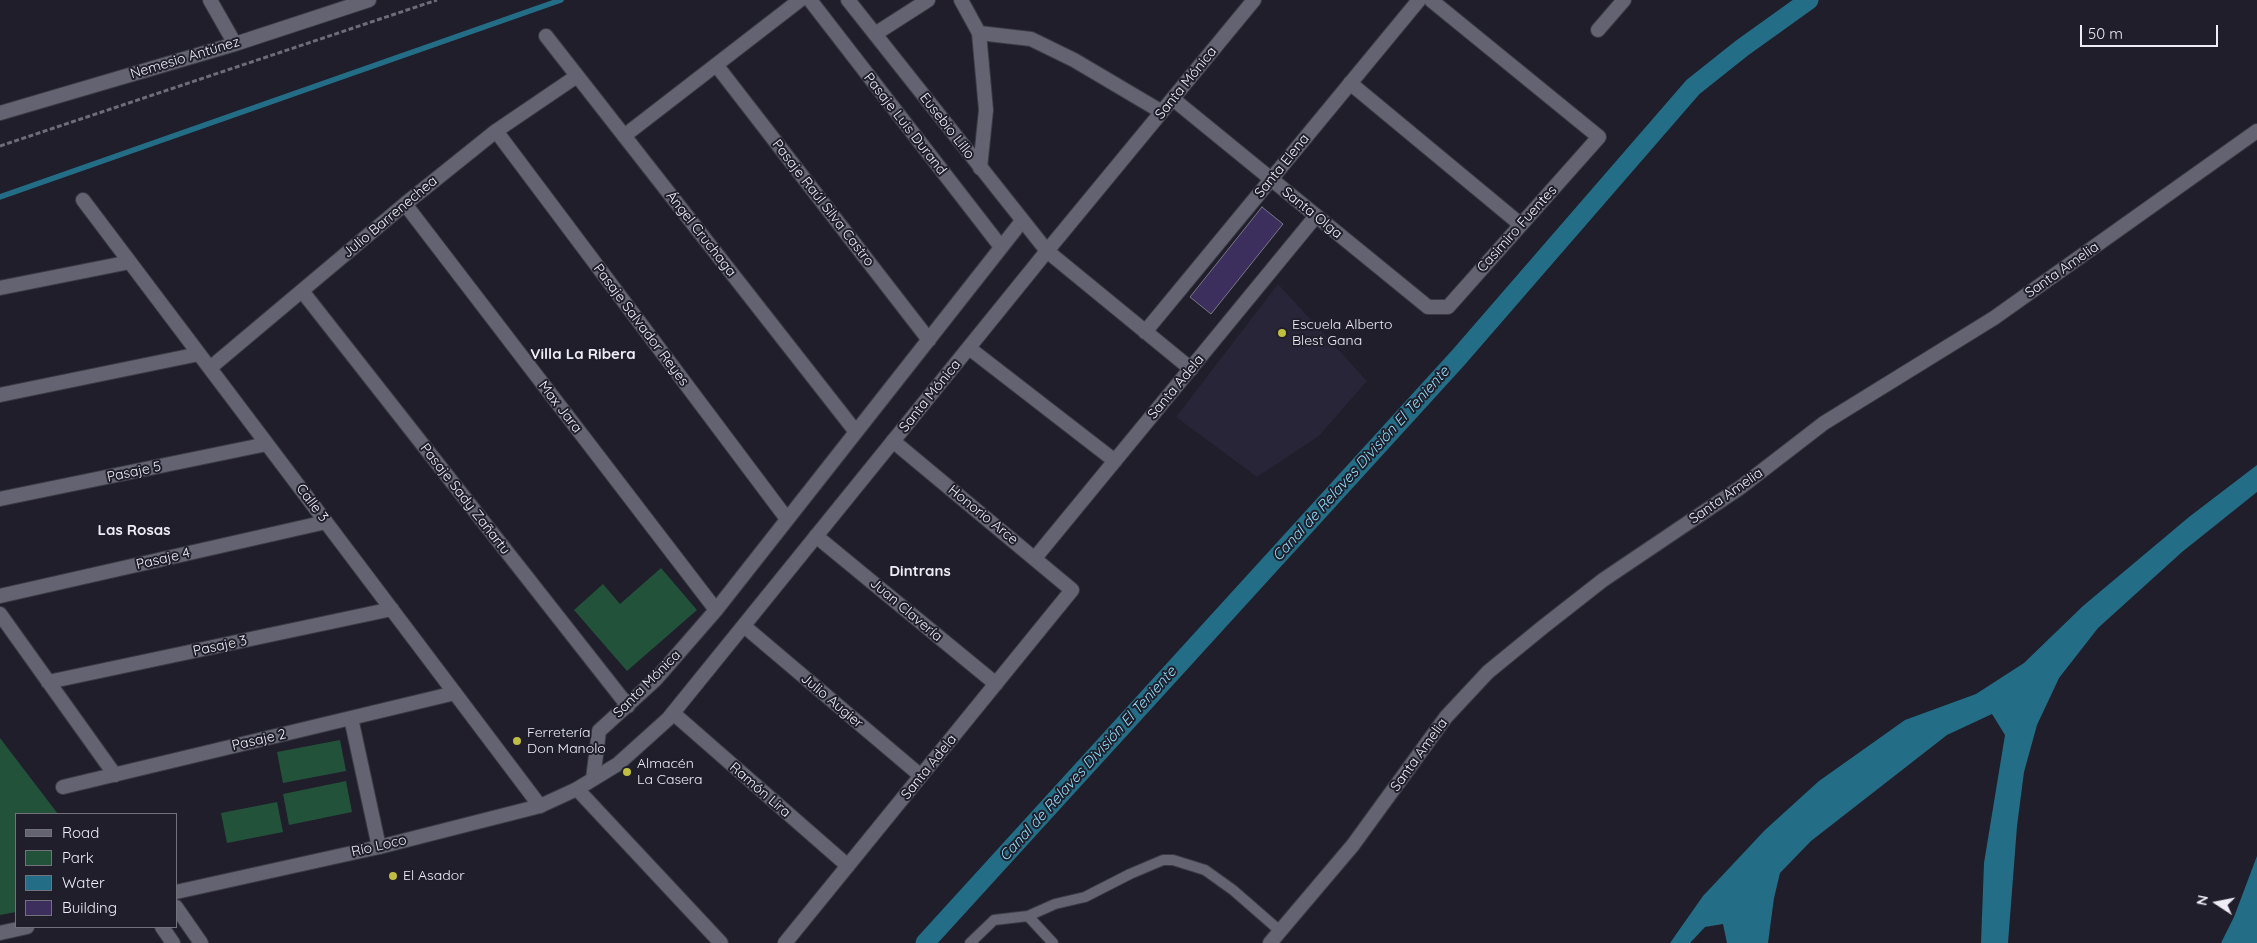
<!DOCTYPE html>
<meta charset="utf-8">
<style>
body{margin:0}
#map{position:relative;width:2257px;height:943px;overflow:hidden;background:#1f1e2a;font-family:Quicksand,sans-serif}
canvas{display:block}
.legend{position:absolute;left:15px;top:813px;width:162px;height:115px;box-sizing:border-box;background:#1f1e2a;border:1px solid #72717c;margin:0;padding:6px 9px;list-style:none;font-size:15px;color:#eeedf6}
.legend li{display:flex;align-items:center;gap:10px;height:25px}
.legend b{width:25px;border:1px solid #72717c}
.north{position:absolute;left:2192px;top:878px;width:50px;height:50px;-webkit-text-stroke:4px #1f1e2a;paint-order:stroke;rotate:281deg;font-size:14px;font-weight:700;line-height:20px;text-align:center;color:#eeedf6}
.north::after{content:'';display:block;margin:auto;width:18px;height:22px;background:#eeedf6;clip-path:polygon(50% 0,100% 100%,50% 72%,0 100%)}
.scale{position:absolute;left:2080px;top:25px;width:138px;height:22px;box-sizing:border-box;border:2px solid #eeedf6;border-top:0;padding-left:6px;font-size:15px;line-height:18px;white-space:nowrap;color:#eeedf6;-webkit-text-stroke:4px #1f1e2a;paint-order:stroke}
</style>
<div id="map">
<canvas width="2257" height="943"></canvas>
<ul class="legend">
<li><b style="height:6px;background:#646372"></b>Road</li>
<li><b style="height:14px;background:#23523a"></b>Park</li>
<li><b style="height:14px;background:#236e86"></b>Water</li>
<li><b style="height:14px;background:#3c2f5e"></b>Building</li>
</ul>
<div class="north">N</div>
<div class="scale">50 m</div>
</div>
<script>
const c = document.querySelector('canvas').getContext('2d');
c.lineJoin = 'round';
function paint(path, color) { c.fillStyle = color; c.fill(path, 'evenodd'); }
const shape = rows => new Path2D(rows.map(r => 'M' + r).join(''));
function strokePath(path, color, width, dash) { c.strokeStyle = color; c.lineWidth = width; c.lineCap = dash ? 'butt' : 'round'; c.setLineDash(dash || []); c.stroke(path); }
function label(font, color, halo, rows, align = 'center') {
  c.font = font + ' Quicksand,sans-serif'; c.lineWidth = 4; c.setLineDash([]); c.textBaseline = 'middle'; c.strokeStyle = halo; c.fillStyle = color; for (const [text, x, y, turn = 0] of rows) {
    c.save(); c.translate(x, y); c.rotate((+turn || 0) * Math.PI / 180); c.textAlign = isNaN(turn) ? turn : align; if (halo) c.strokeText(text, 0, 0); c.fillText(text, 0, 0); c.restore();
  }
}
const built = shape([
 [1278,284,1367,381,1319,436,1257,477,1176,417]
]);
const green = shape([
 [661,568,697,610,627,671,574,610,603,584,620,604],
 [0,738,58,814,16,814,16,912,0,915],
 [340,740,346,771,283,783,277,752],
 [346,781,352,812,289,825,283,794],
 [277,802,283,832,227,843,221,813]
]);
const water = shape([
 [2257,465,2257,492,2182,552,2098,628,2059,678,2037,725,2024,772,2017,826,2008,943,1981,943,1984,863,2005,735,1992,714,1947,735,1811,841,1780,873,1774,898,1768,943,1727,943,1723,924,1705,927,1690,943,1670,943,1703,896,1765,830,1819,781,1905,720,1976,694,2024,663,2083,606,2189,517],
 [2257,856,2257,943,2221,943,2234,917]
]);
const stream = shape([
 [0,197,561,0]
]);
const canal = shape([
 [925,943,1458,358,1693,87,1742,48,1809,0]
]);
const building = shape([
 [1262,207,1283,224,1211,314,1190,297,1262,207]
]);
const path = shape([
 [0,146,437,0]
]);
const service = shape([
 [1028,916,1053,943],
 [970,943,994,920,1028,916,1055,904,1085,897,1130,874,1163,860,1173,860,1205,870,1233,890,1280,931]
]);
const minor = shape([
 [210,0,235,44],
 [810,0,1001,247],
 [961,0,979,33,986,110,980,168],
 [1598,30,1624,0],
 [979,33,1031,39,1074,60,1162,112],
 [875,34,928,0],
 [546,36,856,432],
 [717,66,929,340],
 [1350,83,1520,224],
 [1173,99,1428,307,1448,307,1599,137,1431,0],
 [0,113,235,44,369,0],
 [496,131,787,519],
 [624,136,800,0],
 [83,200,540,806],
 [405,204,716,610],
 [0,288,130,262],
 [302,291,628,706],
 [1145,332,1419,0],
 [969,348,1115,461],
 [210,368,405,204,496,131,577,76],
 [1191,369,1047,251,1254,0],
 [0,395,199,354],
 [0,499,267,444],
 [816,536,996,684],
 [1035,558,1316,216],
 [0,596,326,522],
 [0,614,115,775],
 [744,626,921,776],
 [48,682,392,609],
 [673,713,848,866],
 [351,718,379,847],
 [593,779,599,731,656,679,716,610,1022,221],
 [63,787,455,693],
 [577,789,721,943],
 [176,907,201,943],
 [162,927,173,943],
 [785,943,1072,590,893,441],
 [1270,943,1353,845,1446,717,1488,672,1543,627,1603,580,1741,487,1824,423,1994,318,2257,131]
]);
const tertiary = shape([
 [176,892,379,847,540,806,577,789,618,764,668,719,1047,251,848,0],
 [0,933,27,927]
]);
const markers = [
 [1282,333,5,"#c0be41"],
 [517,741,5,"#c0be41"],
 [627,772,5,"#c0be41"],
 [393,876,5,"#c0be41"]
];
const streetNames = [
 ["Nemesio Antúnez",185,58,-17],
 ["Santa Mónica",1186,83,-51],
 ["Pasaje Luis Durand",905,124,52],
 ["Eusebio Lillo",947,126,52],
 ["Santa Elena",1282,166,-51],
 ["Pasaje Raúl Silva Castro",823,203,52],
 ["Santa Olga",1312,213,39],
 ["Julio Barrenechea",390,217,-40],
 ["Casimiro Fuentes",1517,229,-48],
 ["Ángel Cruchaga",701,234,52],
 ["Santa Amelia",2062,270,-35],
 ["Pasaje Salvador Reyes",641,325,53],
 ["Santa Adela",1176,387,-50],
 ["Santa Mónica",930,396,-51],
 ["Max Jara",560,407,52],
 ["Pasaje 5",134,472,-12],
 ["Santa Amelia",1726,496,-35],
 ["Pasaje Sady Zañartu",465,499,52],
 ["Calle 3",312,503,53],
 ["Honorio Arce",983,515,39],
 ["Pasaje 4",163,559,-13],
 ["Juan Clavería",906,610,40],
 ["Pasaje 3",220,646,-12],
 ["Santa Mónica",647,684,-45],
 ["Julio Augier",832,701,40],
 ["Pasaje 2",259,740,-13],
 ["Santa Amelia",1419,755,-54],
 ["Santa Adela",929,767,-51],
 ["Ramón Lira",760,790,41],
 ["Río Loco",379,846,-13]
];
const poiNames = [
 ["Escuela Alberto",1292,325],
 ["Blest Gana",1292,341],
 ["Ferretería",527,733],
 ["Don Manolo",527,749],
 ["Almacén",637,764],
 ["La Casera",637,780],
 ["El Asador",403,876]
];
const neighbourhoodNames = [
 ["Villa La Ribera",583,354],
 ["Las Rosas",134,530],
 ["Dintrans",920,571]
];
const waterNames = [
 ["Canal de Relaves División El Teniente",1361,464,-48],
 ["Canal de Relaves División El Teniente",1088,764,-48]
];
paint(built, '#272537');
paint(green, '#23523a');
paint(water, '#236e86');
strokePath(stream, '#236e86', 5.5);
strokePath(canal, '#236e86', 19);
paint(building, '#3c2f5e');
strokePath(building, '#7a7786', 1);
strokePath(service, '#3b3a44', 12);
strokePath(minor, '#3b3a44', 16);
strokePath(tertiary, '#3b3a44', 16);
strokePath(path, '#6d6c77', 3, [5, 2.5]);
strokePath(service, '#646372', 10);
strokePath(minor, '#646372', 14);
strokePath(tertiary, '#646372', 14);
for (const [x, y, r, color] of markers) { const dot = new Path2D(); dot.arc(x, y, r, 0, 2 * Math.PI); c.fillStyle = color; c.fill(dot); strokePath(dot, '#1f1e2a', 2); }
label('14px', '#eeedf6', '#1f1e2a', streetNames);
label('14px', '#eeedf6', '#1f1e2a', poiNames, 'left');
label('bold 15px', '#eeedf6', '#1f1e2a', neighbourhoodNames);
label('italic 15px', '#8edefc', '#1f1e2a', waterNames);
</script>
